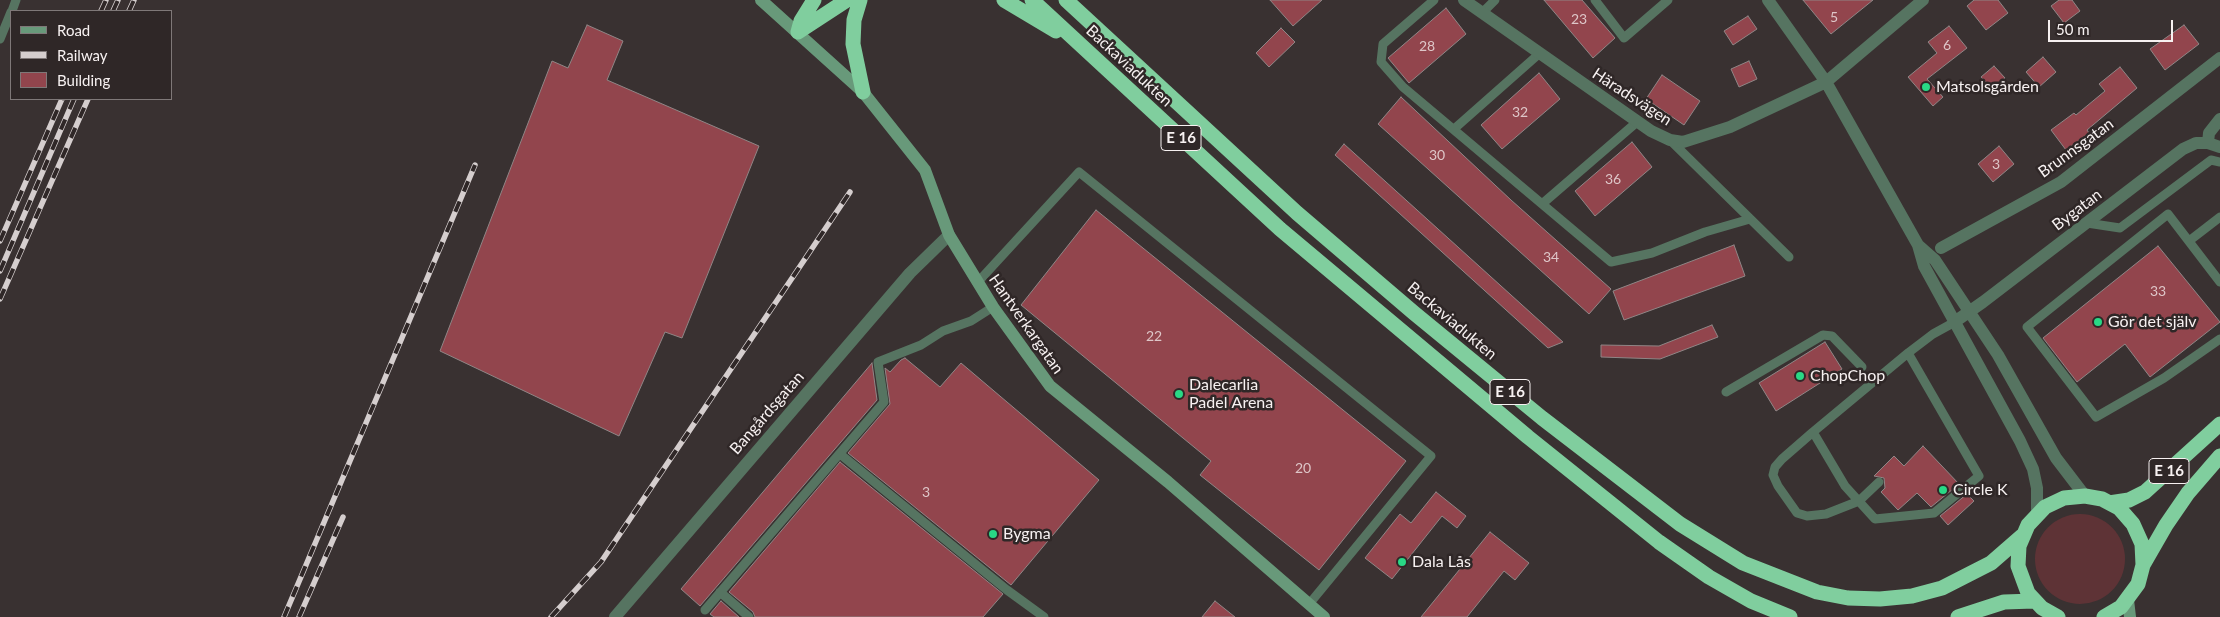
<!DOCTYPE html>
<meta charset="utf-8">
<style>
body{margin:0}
#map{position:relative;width:2220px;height:617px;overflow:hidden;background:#393131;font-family:Lato,sans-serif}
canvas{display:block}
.legend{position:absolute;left:10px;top:10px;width:162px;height:90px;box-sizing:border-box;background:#2f2727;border:1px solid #7f7878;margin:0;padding:6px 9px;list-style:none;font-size:15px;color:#f7f1f1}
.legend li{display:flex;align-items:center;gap:10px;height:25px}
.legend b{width:25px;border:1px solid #7f7878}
.scale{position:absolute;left:2048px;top:20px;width:125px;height:22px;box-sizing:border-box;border:2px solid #f7f1f1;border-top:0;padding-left:6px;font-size:15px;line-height:18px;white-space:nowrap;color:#f7f1f1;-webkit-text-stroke:4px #2f2727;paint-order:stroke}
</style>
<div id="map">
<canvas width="2220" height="617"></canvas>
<ul class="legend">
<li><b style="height:6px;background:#68997a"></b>Road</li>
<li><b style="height:6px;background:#d5cece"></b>Railway</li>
<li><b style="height:14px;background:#92454d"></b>Building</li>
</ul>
<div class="scale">50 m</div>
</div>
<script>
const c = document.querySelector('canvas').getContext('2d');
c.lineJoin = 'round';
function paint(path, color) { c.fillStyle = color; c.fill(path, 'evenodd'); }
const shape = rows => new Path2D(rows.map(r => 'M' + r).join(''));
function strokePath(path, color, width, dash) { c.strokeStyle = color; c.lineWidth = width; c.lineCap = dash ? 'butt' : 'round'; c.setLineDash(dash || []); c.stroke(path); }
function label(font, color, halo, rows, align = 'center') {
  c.font = font + ' Lato,sans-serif'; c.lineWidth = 5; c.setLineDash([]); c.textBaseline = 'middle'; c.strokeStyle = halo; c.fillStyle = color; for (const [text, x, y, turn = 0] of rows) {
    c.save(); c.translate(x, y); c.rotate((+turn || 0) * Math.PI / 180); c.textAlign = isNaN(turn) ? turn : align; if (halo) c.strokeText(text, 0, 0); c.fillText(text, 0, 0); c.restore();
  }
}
const green = shape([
 '2035 559a45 45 0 1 1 90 0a45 45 0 1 1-90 0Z'
]);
const building = shape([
 [1270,0,1322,0,1293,26,1270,0],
 [1544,0,1582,0,1615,38,1593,58,1544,0],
 [1803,0,1873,0,1831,34,1803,0],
 [1974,0,1998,0,2008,13,1986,30,1967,6,1974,0],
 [2059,0,2072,0,2080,11,2064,23,2051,6,2059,0],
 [1446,8,1466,34,1409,83,1388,58,1446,8],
 [1748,16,1757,29,1733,45,1724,31,1748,16],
 [587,25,623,41,607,80,759,146,682,338,665,332,619,436,440,351,552,61,568,68,587,25],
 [2184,25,2199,44,2165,70,2150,49,2184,25],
 [1949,26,1967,48,1927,79,1943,97,1933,106,1908,77,1937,53,1928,42,1949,26],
 [1281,28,1295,42,1269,67,1256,53,1281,28],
 [2043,57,2056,72,2039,87,2026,72,2043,57],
 [1749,61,1757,79,1739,87,1731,69,1749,61],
 [1994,66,2005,78,1992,89,1981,77,1994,66],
 [2120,67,2137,88,2087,130,2089,133,2066,150,2051,130,2074,113,2076,115,2105,91,2099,84,2120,67],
 [1539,73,1560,99,1502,149,1481,125,1539,73],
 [1662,75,1700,101,1684,125,1646,99,1662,75],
 [1401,97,1511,200,1611,289,1589,314,1378,124,1401,97],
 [1632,142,1652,167,1595,216,1575,191,1632,142],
 [1344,144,1563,342,1548,348,1335,155,1344,144],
 [1999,146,2014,164,1993,182,1978,164,1999,146],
 [1096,210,1406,461,1319,570,1200,475,1211,461,1021,305,1096,210],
 [1734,245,1745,276,1624,320,1613,291,1734,245],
 [2158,246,2220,322,2150,377,2125,344,2077,382,2043,338,2158,246],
 [1712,325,1718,337,1660,359,1601,357,1601,345,1659,346,1712,325],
 [1825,342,1842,369,1776,411,1759,383,1825,342],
 [905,358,940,387,961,363,1099,480,1011,585,848,453,890,404,885,368,890,372,901,360,905,358],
 [872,363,877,400,700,606,681,589,872,363],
 [1923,446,1959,484,1931,507,1917,493,1898,510,1881,492,1885,488,1884,478,1874,476,1894,456,1904,466,1923,446],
 [840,462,1003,594,983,617,755,617,753,612,729,592,840,462],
 [1436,492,1466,516,1457,528,1442,516,1392,579,1365,558,1400,514,1411,523,1436,492],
 [1967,494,1974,501,1948,525,1940,516,1967,494],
 [1490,532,1529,563,1515,580,1504,571,1467,617,1421,617,1490,532],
 [721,601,739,617,714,617,710,614,721,601],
 [1215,601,1235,617,1202,617,1215,601]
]);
const lane = shape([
 [1434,0,1383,44,1381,62,1403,87,1611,262,1652,253,1705,232,1750,219],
 [1595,0,1624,38,1668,0],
 [12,11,16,0],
 [1482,13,1495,0],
 [0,39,11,12],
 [1454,129,1540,53],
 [1670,140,1789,257],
 [1542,204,1637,122],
 [2087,223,2120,228,2211,160,2220,162],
 [2189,241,2220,217],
 [2220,282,2168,214,2027,327,2096,417,2164,378,2220,339],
 [977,283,1079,172,1431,456,1310,603],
 [1908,353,1979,476,1934,513,1875,519,1845,486,1813,432,1908,353,1933,334,1953,323],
 [1726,392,1823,335,1832,336,1862,367],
 [1813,432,1782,459,1775,467,1773,475,1778,486,1797,513,1807,516,1826,514,1859,501,1879,482],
 [840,454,1007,590,1044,617],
 [720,592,749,617],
 [705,610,884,402,878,362,921,345,943,331,971,321,993,307]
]);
const street = shape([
 [1464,0,1651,131,1670,140,1683,142,1730,127,1826,82,1923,0],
 [1768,0,1826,82,1918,245,1924,266,2020,441,2033,469,2037,488,2037,514],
 [2208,143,2209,133,2220,119],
 [1918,245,1935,260,1998,355,2056,458,2085,496],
 [1941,248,2061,182,2220,58],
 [1953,323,1983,302,2183,149,2196,143,2208,143,2220,147],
 [615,617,910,273,949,235]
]);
const secondary = shape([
 [761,0,863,92,925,170,949,235,993,307,1050,386,1168,482,1324,617],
 [2128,600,2130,617]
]);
const highway = shape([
 [860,0,854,20,853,44,863,92],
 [1004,0,1056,31],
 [1032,0,1280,229,1528,437,1659,542,1709,577,1751,601,1790,617],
 [1066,0,1297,213,1414,313,1542,418,1680,524,1743,563,1817,592,1848,598,1880,599,1912,596,1942,588,1991,563,2022,536],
 [798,32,847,0],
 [798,32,801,21,814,0],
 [2109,503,2129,500,2145,492,2220,424],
 [2143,565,2166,525,2188,493,2220,456],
 [1958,617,2004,602,2034,601],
 [2058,617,2042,608,2028,593,2018,566,2019,546,2028,525,2045,507,2064,498,2085,496,2102,499,2119,508,2133,524,2142,544,2143,565,2138,584,2121,607,2104,617]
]);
const rail = shape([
 [101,11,106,0],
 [113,11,118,0],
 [129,11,134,0],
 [0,241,62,99],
 [0,271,74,99],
 [0,299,88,99],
 [284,617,475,165],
 [299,617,343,517],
 [551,617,601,562,850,192]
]);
const markers = [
 [1926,87,5,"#29d885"],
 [2098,322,5,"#29d885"],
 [1800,376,5,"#29d885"],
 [1179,394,5,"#29d885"],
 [1943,490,5,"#29d885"],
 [993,534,5,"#29d885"],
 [1402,562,5,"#29d885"]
];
const numberNames = [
 ["5",1834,17],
 ["23",1579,19],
 ["6",1947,45],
 ["28",1427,46],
 ["32",1520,112],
 ["30",1437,155],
 ["3",1996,164],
 ["36",1613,179],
 ["34",1551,257],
 ["33",2158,291],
 ["22",1154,336],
 ["20",1303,468],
 ["3",926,492]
];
const shields = [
 [1181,138,40],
 [1510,392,40],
 [2169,471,40]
];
const shieldNames = [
 ["E 16",1181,138],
 ["E 16",1510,392],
 ["E 16",2169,471]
];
const streetNames = [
 ["Backaviadukten",1129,66,43],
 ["Häradsvägen",1632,97,33],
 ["Brunnsgatan",2076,148,-36],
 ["Bygatan",2077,210,-37],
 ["Backaviadukten",1452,321,40],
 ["Hantverkargatan",1026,324,55],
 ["Bangårdsgatan",767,413,-49]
];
const poiNames = [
 ["Matsolsgården",1936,87],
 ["Gör det själv",2108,322],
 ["ChopChop",1810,376],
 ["Dalecarlia",1189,385],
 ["Padel Arena",1189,403],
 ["Circle K",1953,490],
 ["Bygma",1003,534],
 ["Dala Lås",1412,562]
];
paint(green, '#5e3336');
paint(building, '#92454d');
strokePath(building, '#908686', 1);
strokePath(lane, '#567461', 9);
strokePath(street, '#567461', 12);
strokePath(secondary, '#68997a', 12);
strokePath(highway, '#80ce9e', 15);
strokePath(rail, '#d5cece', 5.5);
strokePath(rail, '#2f2727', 4, [11]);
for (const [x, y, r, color] of markers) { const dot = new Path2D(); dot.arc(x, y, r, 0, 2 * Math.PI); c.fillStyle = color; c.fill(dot); strokePath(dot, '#2f2727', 2); }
label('14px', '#dec6c8', null, numberNames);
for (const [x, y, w] of shields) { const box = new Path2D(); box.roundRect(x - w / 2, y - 12.5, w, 25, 4); c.fillStyle = '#2f2727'; c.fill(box); strokePath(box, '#f7f1f1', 1); }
label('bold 15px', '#f7f1f1', null, shieldNames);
label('16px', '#f7f1f1', '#2f2727', streetNames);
label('16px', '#f7f1f1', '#2f2727', poiNames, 'left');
</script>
